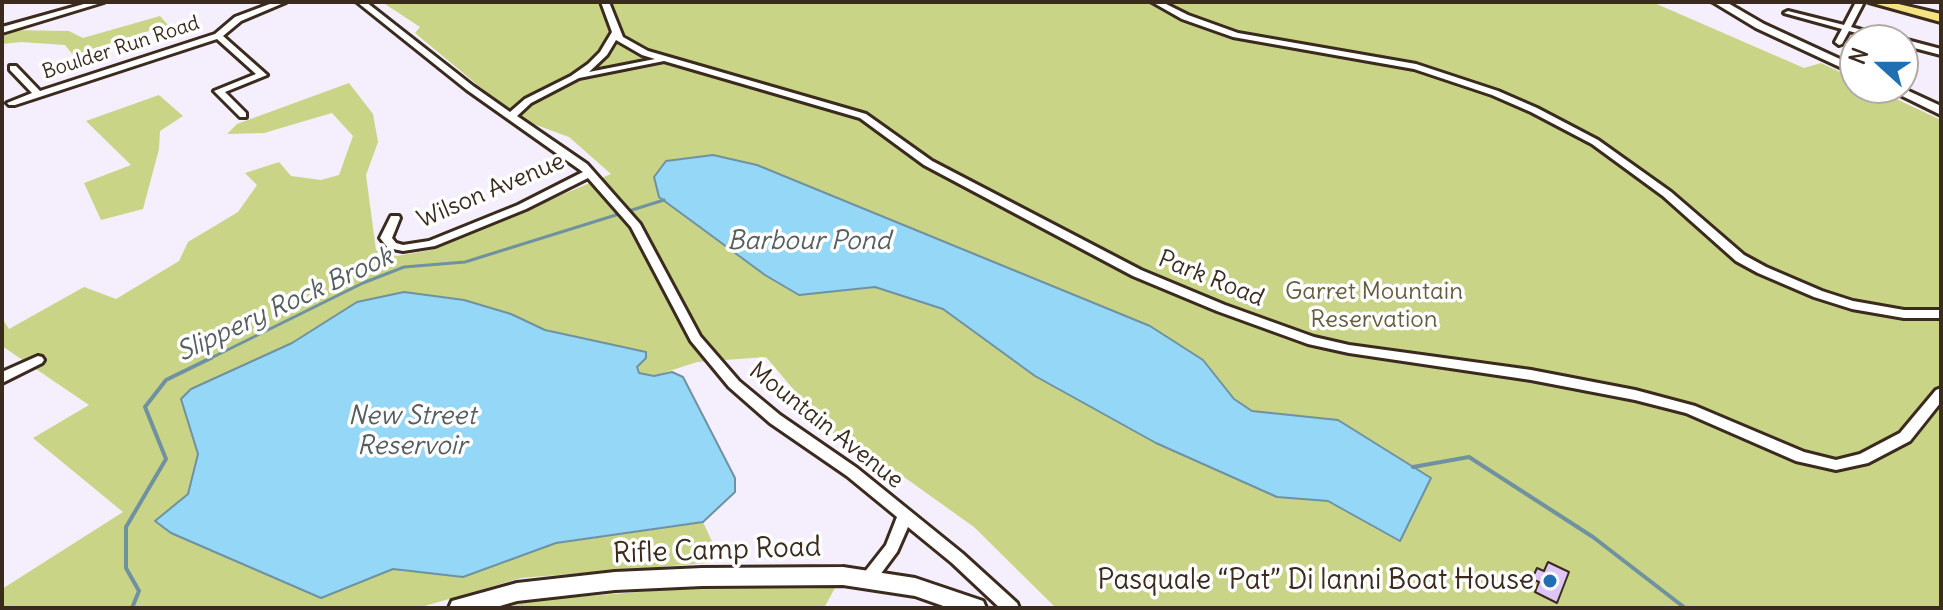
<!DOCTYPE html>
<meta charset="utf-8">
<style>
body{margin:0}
#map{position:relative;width:1943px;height:610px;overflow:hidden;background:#f5eefc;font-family:Delius,sans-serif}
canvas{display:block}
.frame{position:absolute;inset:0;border:4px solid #3b2a1e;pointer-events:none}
.north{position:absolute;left:1839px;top:24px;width:80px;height:80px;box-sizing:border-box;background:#fff;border:2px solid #b1aaa5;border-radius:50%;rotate:291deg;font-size:22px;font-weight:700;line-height:32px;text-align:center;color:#3b2a1e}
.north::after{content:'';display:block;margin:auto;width:28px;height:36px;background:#1f6fb2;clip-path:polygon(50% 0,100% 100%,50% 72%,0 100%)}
</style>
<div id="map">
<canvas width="1943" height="610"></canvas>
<div class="frame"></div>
<div class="north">N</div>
</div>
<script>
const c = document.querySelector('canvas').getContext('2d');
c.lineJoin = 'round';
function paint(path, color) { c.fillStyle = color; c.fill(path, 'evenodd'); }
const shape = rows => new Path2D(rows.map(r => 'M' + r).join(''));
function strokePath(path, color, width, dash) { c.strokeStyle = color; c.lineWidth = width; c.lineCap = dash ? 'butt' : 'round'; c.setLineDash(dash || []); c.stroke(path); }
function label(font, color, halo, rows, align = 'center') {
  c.font = font + ' Delius,sans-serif'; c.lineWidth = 7; c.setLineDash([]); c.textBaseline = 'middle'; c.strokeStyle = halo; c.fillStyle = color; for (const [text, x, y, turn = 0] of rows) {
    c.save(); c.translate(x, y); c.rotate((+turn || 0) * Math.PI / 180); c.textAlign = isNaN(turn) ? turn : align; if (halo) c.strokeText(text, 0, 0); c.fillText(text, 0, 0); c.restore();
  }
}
const green = shape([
 [382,2,1652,2,1804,68,1821,63,1855,79,1855,88,1873,88,1941,120,1941,608,1056,608,974,527,897,472,827,429,766,357,697,362,654,376,639,373,637,367,646,358,545,330,511,314,464,300,404,292,357,302,292,343,181,399,198,454,188,494,156,521,321,598,393,569,463,577,556,543,703,522,716,550,708,563,521,578,418,608,6,608,2,605,2,589,123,512,33,438,89,405,2,346,2,318,9,329,84,287,116,299,179,261,188,242,238,212,257,185,245,173,279,162,291,176,321,180,339,175,353,136,332,113,264,133,227,134,237,124,349,83,373,114,378,142,366,175,376,250,397,256,431,250,611,174,569,137,528,122,498,102,415,33,420,27],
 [160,16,168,25,73,55,65,45,21,42,2,44,2,32,12,30,69,31,83,38],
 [159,95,183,116,160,131,159,149,143,209,101,220,84,183,131,165,86,121],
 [688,588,835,588,824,608,507,608,526,601]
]);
const water = shape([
 [713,155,757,165,1150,326,1203,360,1234,399,1252,411,1338,420,1431,478,1400,541,1328,501,1277,497,1156,443,1035,376,943,309,875,287,799,295,765,275,659,197,654,177,666,161,713,155],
 [404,292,464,300,511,314,545,330,646,352,646,358,637,367,639,373,654,376,672,372,683,377,735,478,735,492,703,522,556,543,463,577,393,569,321,598,171,533,155,521,188,494,198,454,181,399,191,389,292,343,357,302,404,292]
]);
const streamFar1 = shape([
 [207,360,363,283,404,267,465,262,664,200]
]);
const stream = shape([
 [1413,467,1469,457,1593,537,1685,608],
 [132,608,139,591,126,568,126,527,166,459,145,407,166,380,211,358]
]);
const building = shape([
 [1548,562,1569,572,1557,603,1535,592,1539,582,1532,579,1537,568,1544,571,1548,562]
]);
const street = shape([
 [91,2,104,2,2,33,2,27,91,2],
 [275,2,286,2,241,21,223,36,267,75,225,92,246,113,246,117,240,117,214,91,256,74,217,39,15,105,9,105,7,103,32,93,10,70,10,66,16,66,40,91,215,34,235,17,275,2],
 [357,2,366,2,473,86,510,112,525,99,571,76,588,64,600,52,612,32,601,2,609,2,623,37,648,51,866,114,932,161,1141,270,1225,305,1314,337,1349,345,1531,370,1635,390,1695,406,1804,452,1836,460,1860,454,1900,433,1936,390,1941,388,1941,402,1910,441,1868,463,1836,470,1796,461,1686,413,1635,400,1531,380,1349,353,1308,344,1217,311,1133,276,924,165,860,118,664,61,579,78,531,103,517,116,587,164,640,224,700,336,739,381,780,415,857,468,962,553,1017,603,1019,608,1000,608,952,563,908,527,897,552,874,583,868,585,862,583,860,578,886,545,897,517,847,476,770,423,729,387,691,341,631,227,588,178,526,209,435,246,403,251,388,248,380,238,391,216,399,216,400,218,392,238,396,243,403,245,429,241,518,205,583,172,467,90,357,2],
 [616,40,642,55,655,59,589,72,607,55,616,40],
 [1152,2,1162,2,1188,15,1238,33,1416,64,1498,91,1537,108,1598,140,1671,192,1744,255,1766,267,1822,291,1853,301,1904,310,1941,310,1941,318,1904,318,1852,309,1814,297,1758,273,1736,261,1663,196,1592,144,1531,112,1492,95,1414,69,1233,37,1182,19,1152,2],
 [1856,2,1864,2,1851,27,1898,40,1884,40,1849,31,1842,44,1839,45,1835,42,1842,29,1784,13,1788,11,1844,25,1856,2],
 [1903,39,1941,49,1941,55,1903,45,1903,40,1901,40,1903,39],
 [38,356,42,357,44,360,42,363,2,383,2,372,38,356]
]);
const secondary = shape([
 [1713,2,1726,2,1764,24,1855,66,1855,74,1756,28,1713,2],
 [1886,88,1902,88,1941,106,1941,115,1886,88],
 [843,567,915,578,983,601,986,608,949,608,915,596,843,585,702,586,615,590,517,601,493,608,449,608,452,601,517,583,615,572,702,568,843,567]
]);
const primary = shape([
 [1869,2,1890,2,1941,14,1941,22,1869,2]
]);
const markers = [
 [1550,581,8,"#1f6fb2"]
];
const farStreetnames = [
 ["Boulder Run Road",121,48,-18]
];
const streetNames = [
 ["Wilson Avenue",491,191,-23],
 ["Park Road",1211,279,22],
 ["Mountain Avenue",826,426,38]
];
const parkNames = [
 ["Garret Mountain",1374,292],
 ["Reservation",1374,320]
];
const waterNames = [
 ["Barbour Pond",809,242],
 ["Slippery Rock Brook",285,305,-25],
 ["New Street",412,417],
 ["Reservoir",412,447]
];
const nearStreetnames = [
 ["Rifle Camp Road",717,551,-2]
];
const nearPoinames = [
 ["Pasquale “Pat” Di lanni Boat House",1534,581]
];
paint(green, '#c9d487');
paint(water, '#94d7f6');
strokePath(water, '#7092a0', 2);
strokePath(streamFar1, '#7092a0', 3);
strokePath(stream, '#7092a0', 4);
paint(building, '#ddc6f6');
strokePath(building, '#3b2a1e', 2);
strokePath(street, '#3b2a1e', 6);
strokePath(secondary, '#3b2a1e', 6);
strokePath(primary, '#3b2a1e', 6);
paint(street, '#fff');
paint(secondary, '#fff');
paint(primary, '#f5e382');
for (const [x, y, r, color] of markers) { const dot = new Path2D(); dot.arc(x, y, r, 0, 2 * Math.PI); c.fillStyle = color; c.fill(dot); strokePath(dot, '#fff', 3); }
label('20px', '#3b2a1e', '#fff', farStreetnames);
label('24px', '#3b2a1e', '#fff', streetNames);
label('24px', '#665d3e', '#fff', parkNames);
label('italic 26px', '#565e5f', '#fff', waterNames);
label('28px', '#3b2a1e', '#fff', nearStreetnames);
label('28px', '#3b2a1e', '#fff', nearPoinames, 'right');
</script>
